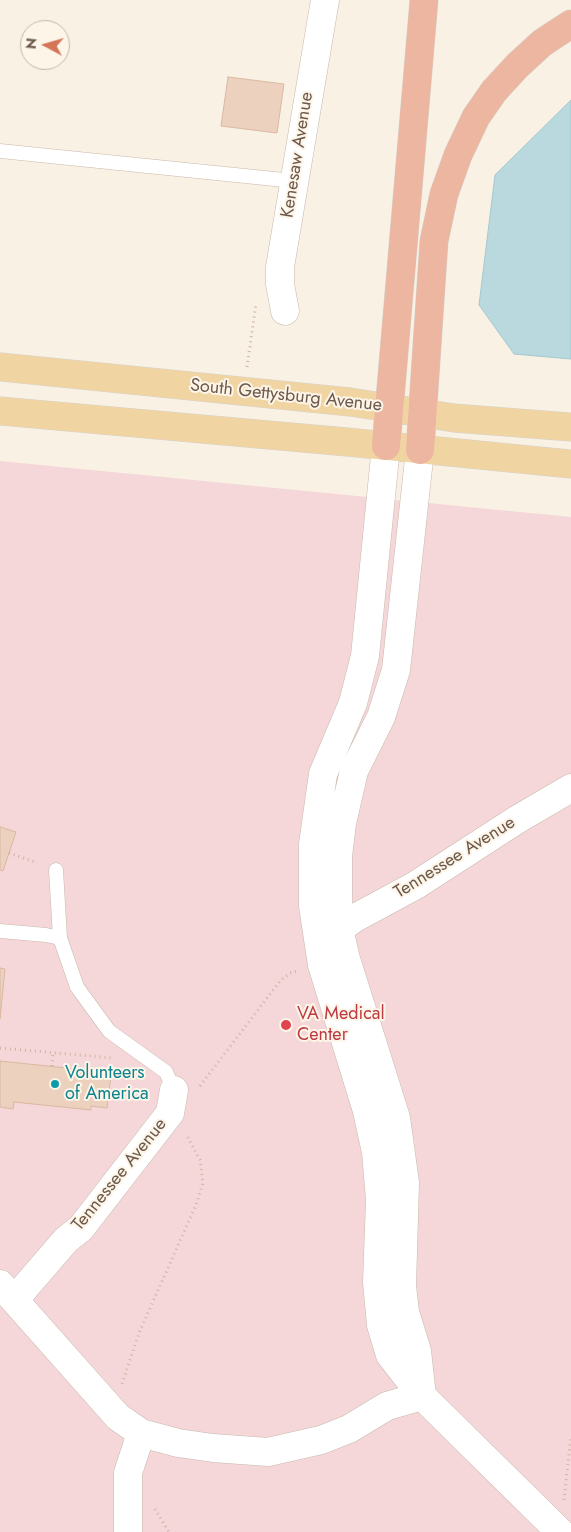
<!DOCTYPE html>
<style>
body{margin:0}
#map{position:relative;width:571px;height:1532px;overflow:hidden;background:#f9f1e3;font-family:Jost,sans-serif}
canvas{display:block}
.north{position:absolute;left:20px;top:20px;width:50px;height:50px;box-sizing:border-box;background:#fcf5e8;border:1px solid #c3b7aa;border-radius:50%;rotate:276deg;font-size:14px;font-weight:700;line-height:20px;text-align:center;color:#6d594c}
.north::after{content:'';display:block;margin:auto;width:18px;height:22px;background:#d47557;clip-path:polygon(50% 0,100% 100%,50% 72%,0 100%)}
</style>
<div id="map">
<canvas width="571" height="1532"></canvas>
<div class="north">N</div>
</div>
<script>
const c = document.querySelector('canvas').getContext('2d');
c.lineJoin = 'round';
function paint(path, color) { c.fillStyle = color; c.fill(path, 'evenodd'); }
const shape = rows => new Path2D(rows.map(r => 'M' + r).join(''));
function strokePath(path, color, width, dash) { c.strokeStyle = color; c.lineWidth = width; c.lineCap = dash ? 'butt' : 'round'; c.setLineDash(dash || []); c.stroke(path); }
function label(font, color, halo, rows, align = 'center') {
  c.font = font + ' Jost,sans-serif'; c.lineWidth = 4; c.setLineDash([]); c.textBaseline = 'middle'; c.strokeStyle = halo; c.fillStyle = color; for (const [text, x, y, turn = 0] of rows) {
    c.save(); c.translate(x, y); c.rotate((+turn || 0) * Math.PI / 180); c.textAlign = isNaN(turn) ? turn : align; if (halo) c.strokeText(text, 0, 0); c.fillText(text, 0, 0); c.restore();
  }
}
const medical = shape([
 [0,461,571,517,571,1532,0,1532]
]);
const water = shape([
 [571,100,571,359,514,354,479,305,495,175,571,100]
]);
const building = shape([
 [228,77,284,84,277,133,221,126,228,77],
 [0,827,16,832,3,871,0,870,0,827],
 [0,968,5,969,0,1019,0,968],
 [0,1061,95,1071,95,1073,111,1075,107,1108,91,1106,91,1110,14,1102,13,1109,0,1107,0,1061]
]);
const path = shape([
 [247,367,256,304],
 [9,853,35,862],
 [0,1048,113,1058],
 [52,1066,53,1053],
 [200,1086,280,981,290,973,298,971],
 [109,1092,148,1096],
 [122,1384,139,1333,196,1205,203,1183,200,1160,186,1134],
 [564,1500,571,1436],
 [155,1509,169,1532]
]);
const lane = shape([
 [0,151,294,181],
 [56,870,60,938,77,987,109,1031,166,1072,174,1090],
 [0,931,46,935,60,938]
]);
const street = shape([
 [285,311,280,284,280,267,325,0],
 [386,446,365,656,353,703,323,774,313,844,313,906,322,965,367,1111,376,1152,380,1200,377,1282,381,1325,390,1355,422,1396,560,1532],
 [420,450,396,670,381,717,354,771,342,823,338,856,338,895,339,929,346,959,396,1118,405,1183,402,1286,405,1312,417,1351,422,1396],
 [324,934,339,929,355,918,416,885,518,819,571,788],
 [0,1284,118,1417,141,1433,178,1443,213,1448,268,1452,321,1440,349,1429,387,1406,422,1396],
 [15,1299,66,1240,81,1228,170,1113,174,1090],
 [128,1532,128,1473,141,1433]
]);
const primary = shape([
 [0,367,350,402,454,418,571,427],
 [0,411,347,442,571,464]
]);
const highway = shape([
 [386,446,424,0],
 [420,450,434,241,444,194,458,155,476,117,494,91,517,66,542,43,571,24]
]);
const markers = [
 [286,1025,6,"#e0444e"],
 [55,1084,5,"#0f9aa8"]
];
const streetNames = [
 ["Kenesaw Avenue",298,155,-81],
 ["South Gettysburg Avenue",286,396,6],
 ["Tennessee Avenue",455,858,-32],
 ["Tennessee Avenue",120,1175,-51]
];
const healthNames = [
 ["VA Medical",297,1015],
 ["Center",297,1036]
];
const cultureNames = [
 ["Volunteers",65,1074],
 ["of America",65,1095]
];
paint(medical, '#f5d7da');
paint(water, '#bad9df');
strokePath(water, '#a2c8d0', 1);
paint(building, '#ebd1be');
strokePath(building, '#dbb8a1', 1);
strokePath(lane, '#c8b9ab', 15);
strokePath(street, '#c8b9ab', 29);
strokePath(primary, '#d6d1cd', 29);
strokePath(highway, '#d6d1cd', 29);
strokePath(path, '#cfb4a2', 3, [1, 4]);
strokePath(lane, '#fff', 14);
strokePath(street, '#fff', 28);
strokePath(primary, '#f0d5a3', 28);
strokePath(highway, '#ecb6a1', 28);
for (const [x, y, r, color] of markers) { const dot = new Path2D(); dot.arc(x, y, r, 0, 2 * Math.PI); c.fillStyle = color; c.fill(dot); strokePath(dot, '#fcf5e8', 2); }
label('18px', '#6d594c', '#fcf5e8', streetNames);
label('18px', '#be3a42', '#fcf5e8', healthNames, 'left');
label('18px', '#0d838f', '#fcf5e8', cultureNames, 'left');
</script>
